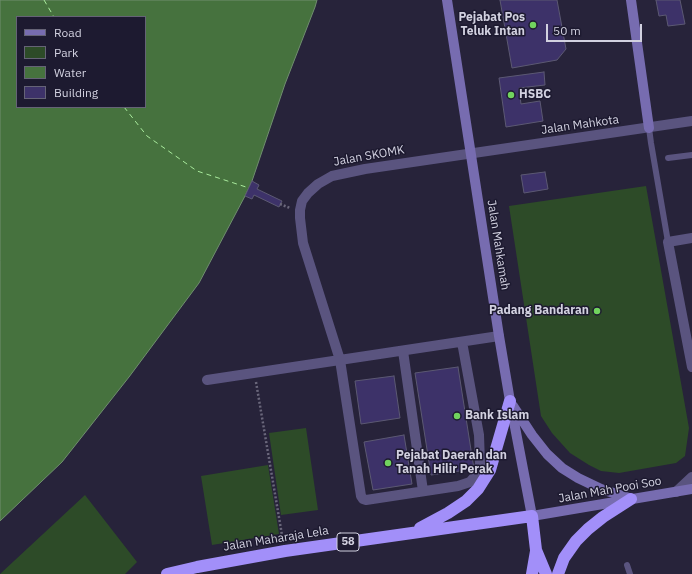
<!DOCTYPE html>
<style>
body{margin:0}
#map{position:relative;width:692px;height:574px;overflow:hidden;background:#27233a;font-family:"IBM Plex Sans",sans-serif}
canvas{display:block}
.legend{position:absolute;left:16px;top:16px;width:130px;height:92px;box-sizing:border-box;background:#1d1a30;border:1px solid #656376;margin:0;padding:5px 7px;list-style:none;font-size:12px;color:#d2d1e0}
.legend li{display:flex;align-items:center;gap:8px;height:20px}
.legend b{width:20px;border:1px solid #656376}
.scale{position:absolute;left:546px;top:24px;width:96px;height:18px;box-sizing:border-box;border:2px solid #d2d1e0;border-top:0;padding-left:5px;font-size:12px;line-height:14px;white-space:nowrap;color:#d2d1e0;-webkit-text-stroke:3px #1d1a30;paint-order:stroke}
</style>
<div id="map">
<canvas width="692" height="574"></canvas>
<ul class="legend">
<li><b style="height:5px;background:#776cb0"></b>Road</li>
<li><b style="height:11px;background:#2d4b28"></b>Park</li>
<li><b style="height:11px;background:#46723e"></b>Water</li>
<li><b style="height:11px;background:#3d3269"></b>Building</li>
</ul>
<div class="scale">50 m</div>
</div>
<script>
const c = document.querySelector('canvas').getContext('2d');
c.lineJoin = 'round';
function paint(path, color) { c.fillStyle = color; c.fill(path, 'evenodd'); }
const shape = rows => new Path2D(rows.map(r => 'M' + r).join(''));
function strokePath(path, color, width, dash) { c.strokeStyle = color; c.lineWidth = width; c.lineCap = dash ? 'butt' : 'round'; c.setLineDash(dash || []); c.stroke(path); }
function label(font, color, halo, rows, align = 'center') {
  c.font = font + ' "IBM Plex Sans",sans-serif'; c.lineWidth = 3; c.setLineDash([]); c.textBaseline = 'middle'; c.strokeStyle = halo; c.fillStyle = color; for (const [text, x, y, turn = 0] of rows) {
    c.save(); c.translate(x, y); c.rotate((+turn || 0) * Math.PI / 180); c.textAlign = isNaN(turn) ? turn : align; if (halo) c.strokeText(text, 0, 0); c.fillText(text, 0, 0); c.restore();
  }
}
const green = shape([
 [646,186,689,428,685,456,676,463,619,473,601,471,589,465,570,453,552,433,541,416,509,206],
 [306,428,318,510,281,515,269,433],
 [268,465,279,534,212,545,201,476],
 [85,495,137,562,125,574,0,574]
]);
const water = shape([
 [0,0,317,0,315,7,285,84,252,181,245,196,199,283,129,377,62,462,0,521,0,0],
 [17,17,145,17,145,107,17,107,17,17]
]);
const ferry = shape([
 [44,0,54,17],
 [124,107,147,136,197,171,249,188]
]);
const building = shape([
 [500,0,557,0,566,49,557,60,512,68,500,0],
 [656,0,680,0,685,24,668,26,666,15,659,16,656,0],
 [544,72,545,85,519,88,521,104,540,101,543,121,506,127,499,78,544,72],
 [545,172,548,189,524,193,521,175,545,172],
 [252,181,259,185,257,189,282,201,279,207,254,195,252,199,245,196,252,181],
 [458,367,474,469,431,475,415,373,458,367],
 [394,376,400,418,361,424,355,381,394,376],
 [404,435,412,484,373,490,364,442,404,435]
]);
const path = shape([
 [280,204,290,208],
 [256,382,283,541]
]);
const lane = shape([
 [649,128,651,143,668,242],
 [668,158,692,155],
 [627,565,630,574]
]);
const street = shape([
 [692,238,668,242,692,367],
 [462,342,479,435,480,464,476,475,470,482,458,486,366,500,363,499,361,496,340,360,303,243,300,218,300,210,302,201,308,193,318,184,332,176,365,169,692,121],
 [403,351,423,491],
 [207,380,499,336],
 [676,492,692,477]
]);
const secondary = shape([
 [447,0,499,336,510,401,532,516,692,489],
 [631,0,649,128],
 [513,406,532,435,547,454,562,468,578,478,601,489,629,498]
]);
const highway = shape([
 [420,528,448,513,466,501,478,489,490,470,510,401],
 [167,574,197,567,285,551,532,516,536,550,546,574],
 [532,574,536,551],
 [558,574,564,558,576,541,588,529,603,517,631,499]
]);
const markers = [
 [533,25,4,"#71d35e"],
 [511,95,4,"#71d35e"],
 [597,311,4,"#71d35e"],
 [457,416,4,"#71d35e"],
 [388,463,4,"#71d35e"]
];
const shields = [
 [348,542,22]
];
const shieldNames = [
 ["58",348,542]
];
const poiNames = [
 ["Pejabat Pos",525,18,"right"],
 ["Teluk Intan",525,32,"right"],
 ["HSBC",519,95],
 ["Padang Bandaran",589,311,"right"],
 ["Bank Islam",465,416],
 ["Pejabat Daerah dan",396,456],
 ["Tanah Hilir Perak",396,470]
];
const streetNames = [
 ["Jalan Mahkota",580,125,-8],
 ["Jalan SKOMK",369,156,-10],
 ["Jalan Mahkamah",498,245,81],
 ["Jalan Mah Pooi Soo",610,490,-10],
 ["Jalan Maharaja Lela",276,539,-9]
];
paint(green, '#2d4b28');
paint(water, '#46723e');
strokePath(water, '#708e6f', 1);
strokePath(ferry, '#a9ea9d', 1, [5, 4]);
paint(building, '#3d3269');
strokePath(building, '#5c5973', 1);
strokePath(path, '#6a677b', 2.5, [2, 2]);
strokePath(lane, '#5a547f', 6);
strokePath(street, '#5a547f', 10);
strokePath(secondary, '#776cb0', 10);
strokePath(highway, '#a28ff9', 12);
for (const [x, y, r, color] of markers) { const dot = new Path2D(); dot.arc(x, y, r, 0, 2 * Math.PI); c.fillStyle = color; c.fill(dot); strokePath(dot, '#1d1a30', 1.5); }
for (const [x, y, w] of shields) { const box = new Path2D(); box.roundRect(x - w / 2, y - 9, w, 18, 3); c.fillStyle = '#1d1a30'; c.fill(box); strokePath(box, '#d2d1e0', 1); }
label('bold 11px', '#d2d1e0', null, shieldNames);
label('bold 12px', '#d2d1e0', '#1d1a30', poiNames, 'left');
label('12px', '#d2d1e0', '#1d1a30', streetNames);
</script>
